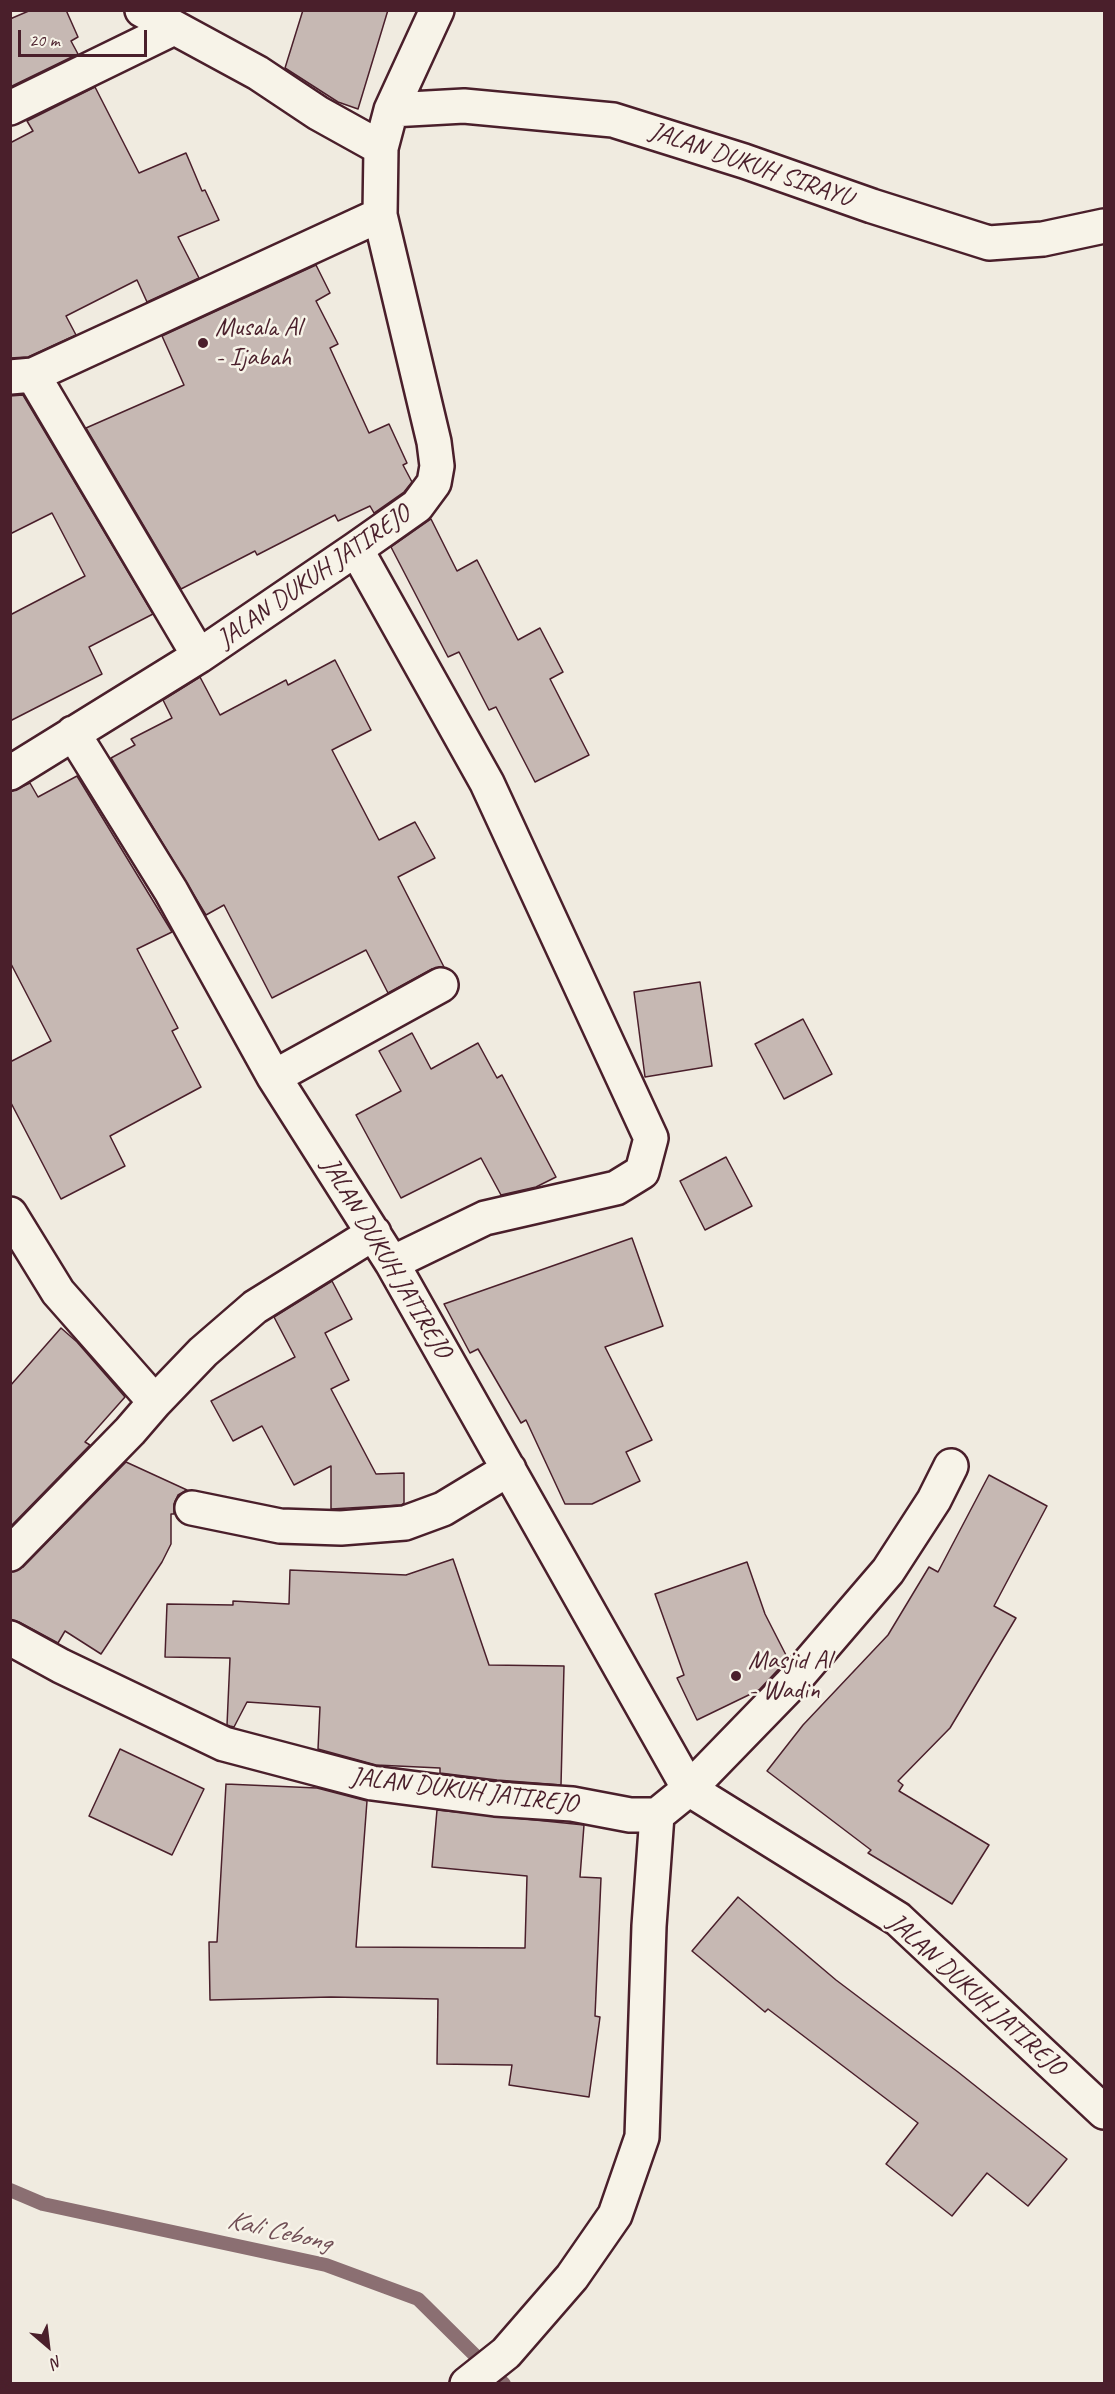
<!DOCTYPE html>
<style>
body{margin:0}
#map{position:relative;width:1115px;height:2394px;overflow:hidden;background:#f0ebe0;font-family:Caveat,sans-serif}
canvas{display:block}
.frame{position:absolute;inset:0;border:12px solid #4a1f2b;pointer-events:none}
.north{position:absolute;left:18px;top:2316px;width:60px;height:60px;-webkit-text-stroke:4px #f7f3e8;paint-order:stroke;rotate:152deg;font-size:16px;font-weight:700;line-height:24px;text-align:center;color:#4a1f2b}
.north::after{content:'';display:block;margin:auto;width:21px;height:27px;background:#4a1f2b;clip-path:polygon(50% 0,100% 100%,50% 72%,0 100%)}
.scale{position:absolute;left:18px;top:30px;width:129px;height:27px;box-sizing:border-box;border:3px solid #4a1f2b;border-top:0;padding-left:8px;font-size:18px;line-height:21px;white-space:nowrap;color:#4a1f2b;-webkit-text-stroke:4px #f7f3e8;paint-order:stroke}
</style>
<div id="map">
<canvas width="1115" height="2394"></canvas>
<div class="frame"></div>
<div class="north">N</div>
<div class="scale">20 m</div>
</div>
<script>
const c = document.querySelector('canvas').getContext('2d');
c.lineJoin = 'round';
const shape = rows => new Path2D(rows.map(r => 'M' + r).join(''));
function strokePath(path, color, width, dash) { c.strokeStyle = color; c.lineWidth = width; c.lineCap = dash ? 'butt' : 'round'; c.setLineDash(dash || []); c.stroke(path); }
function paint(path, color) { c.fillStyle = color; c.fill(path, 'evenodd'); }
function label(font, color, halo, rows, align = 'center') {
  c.font = font + ' Caveat,sans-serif'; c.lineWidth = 5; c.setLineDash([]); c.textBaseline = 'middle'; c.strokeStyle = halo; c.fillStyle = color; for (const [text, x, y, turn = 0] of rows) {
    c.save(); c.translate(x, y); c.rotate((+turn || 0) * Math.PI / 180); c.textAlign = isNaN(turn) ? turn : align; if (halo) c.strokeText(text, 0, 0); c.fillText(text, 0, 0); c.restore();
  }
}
const stream = shape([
 [10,2190,43,2204,326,2265,418,2299,504,2384]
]);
const building = shape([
 [31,10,66,10,78,37,71,41,78,54,10,87,10,19,31,10],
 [303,10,388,10,358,109,338,102,285,68,303,10],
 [95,87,139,173,186,153,202,191,205,190,219,220,178,237,199,278,147,302,137,280,66,316,76,335,28,357,10,358,10,143,33,131,27,121,95,87],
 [316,265,330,293,316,301,338,344,330,348,369,433,389,424,407,463,403,465,412,482,404,492,374,513,370,506,338,521,335,515,257,555,255,551,181,589,86,428,184,385,162,336,316,265],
 [23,395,153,614,89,647,102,674,10,721,10,615,85,576,52,513,10,534,10,396,23,395],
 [431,519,457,571,477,560,518,640,540,628,563,672,550,679,589,755,535,782,496,707,489,710,459,652,448,657,391,547,431,519],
 [335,660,371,730,332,750,379,840,415,822,435,858,398,877,444,967,432,969,388,993,366,950,272,998,224,905,206,915,111,758,135,745,131,739,172,718,163,700,200,677,220,715,286,680,288,685,335,660],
 [77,776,172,932,137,949,178,1028,172,1031,201,1087,110,1136,125,1166,61,1199,10,1101,10,1062,51,1041,10,962,10,792,30,783,38,797,77,776],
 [700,982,712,1066,645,1077,634,992,700,982],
 [803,1019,832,1074,784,1099,755,1044,803,1019],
 [412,1033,431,1069,478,1043,497,1078,502,1075,556,1177,536,1187,501,1195,481,1158,401,1198,356,1115,401,1091,379,1051,412,1033],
 [726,1157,752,1206,705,1230,680,1181,726,1157],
 [632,1238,663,1326,605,1347,652,1440,626,1452,640,1481,592,1504,565,1504,526,1420,521,1423,478,1349,470,1353,444,1304,632,1238],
 [332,1281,352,1319,325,1333,349,1380,331,1389,376,1474,404,1473,404,1503,401,1505,331,1509,331,1466,294,1485,262,1426,233,1441,211,1401,295,1357,274,1317,332,1281],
 [61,1328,77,1342,125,1397,85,1442,90,1445,10,1527,10,1386,61,1328],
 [126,1462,187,1490,178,1495,174,1504,174,1514,171,1514,171,1544,162,1562,101,1654,65,1631,58,1643,19,1622,10,1619,10,1572,23,1567,126,1462],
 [989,1475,1047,1506,994,1606,1016,1618,950,1728,898,1781,903,1785,899,1791,989,1845,952,1904,868,1853,871,1850,767,1771,803,1725,888,1635,929,1567,938,1572,989,1475],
 [453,1559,489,1665,564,1666,561,1785,497,1780,440,1773,440,1768,376,1765,318,1749,320,1707,247,1702,234,1727,230,1726,227,1725,230,1658,165,1657,167,1604,233,1605,233,1601,289,1604,290,1570,406,1575,453,1559],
 [747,1562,765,1614,788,1659,759,1690,697,1720,677,1678,684,1675,655,1594,747,1562],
 [120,1749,204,1789,172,1855,89,1816,120,1749],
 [226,1784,317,1788,367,1801,356,1947,525,1948,527,1876,432,1867,437,1810,584,1825,580,1877,601,1878,595,2016,600,2017,589,2097,509,2085,512,2065,437,2064,438,1999,331,1997,210,2000,209,1942,217,1942,226,1784],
 [738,1897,836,1980,958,2072,1067,2159,1028,2206,987,2173,952,2216,886,2164,918,2123,768,2009,765,2012,692,1951,738,1897]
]);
const street = shape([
 [142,10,258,73,318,113,381,148],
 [10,108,172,29],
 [391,110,464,106,613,120,744,161,872,206,989,243,1043,239,1104,226],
 [33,375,199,656],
 [10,377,33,375,380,215],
 [356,549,487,783,651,1138,642,1172,616,1188,485,1218,392,1263],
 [73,733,171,891,274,1077,392,1263,689,1789,898,1919,1104,2112],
 [10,773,199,656,356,549,417,506,434,483,437,466,434,442,380,215,381,148,391,110,437,10],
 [274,1077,441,985],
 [10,1214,58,1292,155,1402,130,1431,10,1554],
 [155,1402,203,1352,255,1307,374,1233],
 [192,1508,280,1526,341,1528,405,1523,443,1509,509,1469],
 [10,1638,61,1666,224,1744,372,1783,495,1799,572,1804,630,1815,657,1815],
 [467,2384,506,2353,572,2277,615,2215,642,2137,649,1926,657,1815,689,1789,791,1684,888,1571,934,1500,951,1466]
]);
const markers = [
 [203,343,6,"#4a1f2b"],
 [736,1676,6,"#4a1f2b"]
];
const streetNames = [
 ["JALAN DUKUH SIRAYU",751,165,19],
 ["JALAN DUKUH JATIREJO",314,577,-35],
 ["JALAN DUKUH JATIREJO",386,1258,59],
 ["JALAN DUKUH JATIREJO",464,1791,7],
 ["JALAN DUKUH JATIREJO",976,1995,42]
];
const poiNames = [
 ["Musala Al",215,328],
 ["- Ijabah",215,358],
 ["Masjid Al",748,1661],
 ["- Wadin",748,1691]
];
const waterNames = [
 ["Kali Cebong",279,2232,13]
];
strokePath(stream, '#8b6f72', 14);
paint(building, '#c6b8b3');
strokePath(building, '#4a1f2b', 1.5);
strokePath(street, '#4a1f2b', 38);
strokePath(street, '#f7f3e8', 33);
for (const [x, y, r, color] of markers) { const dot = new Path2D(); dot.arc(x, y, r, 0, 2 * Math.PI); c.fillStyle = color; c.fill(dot); strokePath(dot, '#f7f3e8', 2); }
label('26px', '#4a1f2b', '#f7f3e8', streetNames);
label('26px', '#4a1f2b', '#f7f3e8', poiNames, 'left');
label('italic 27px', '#704e55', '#f7f3e8', waterNames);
</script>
